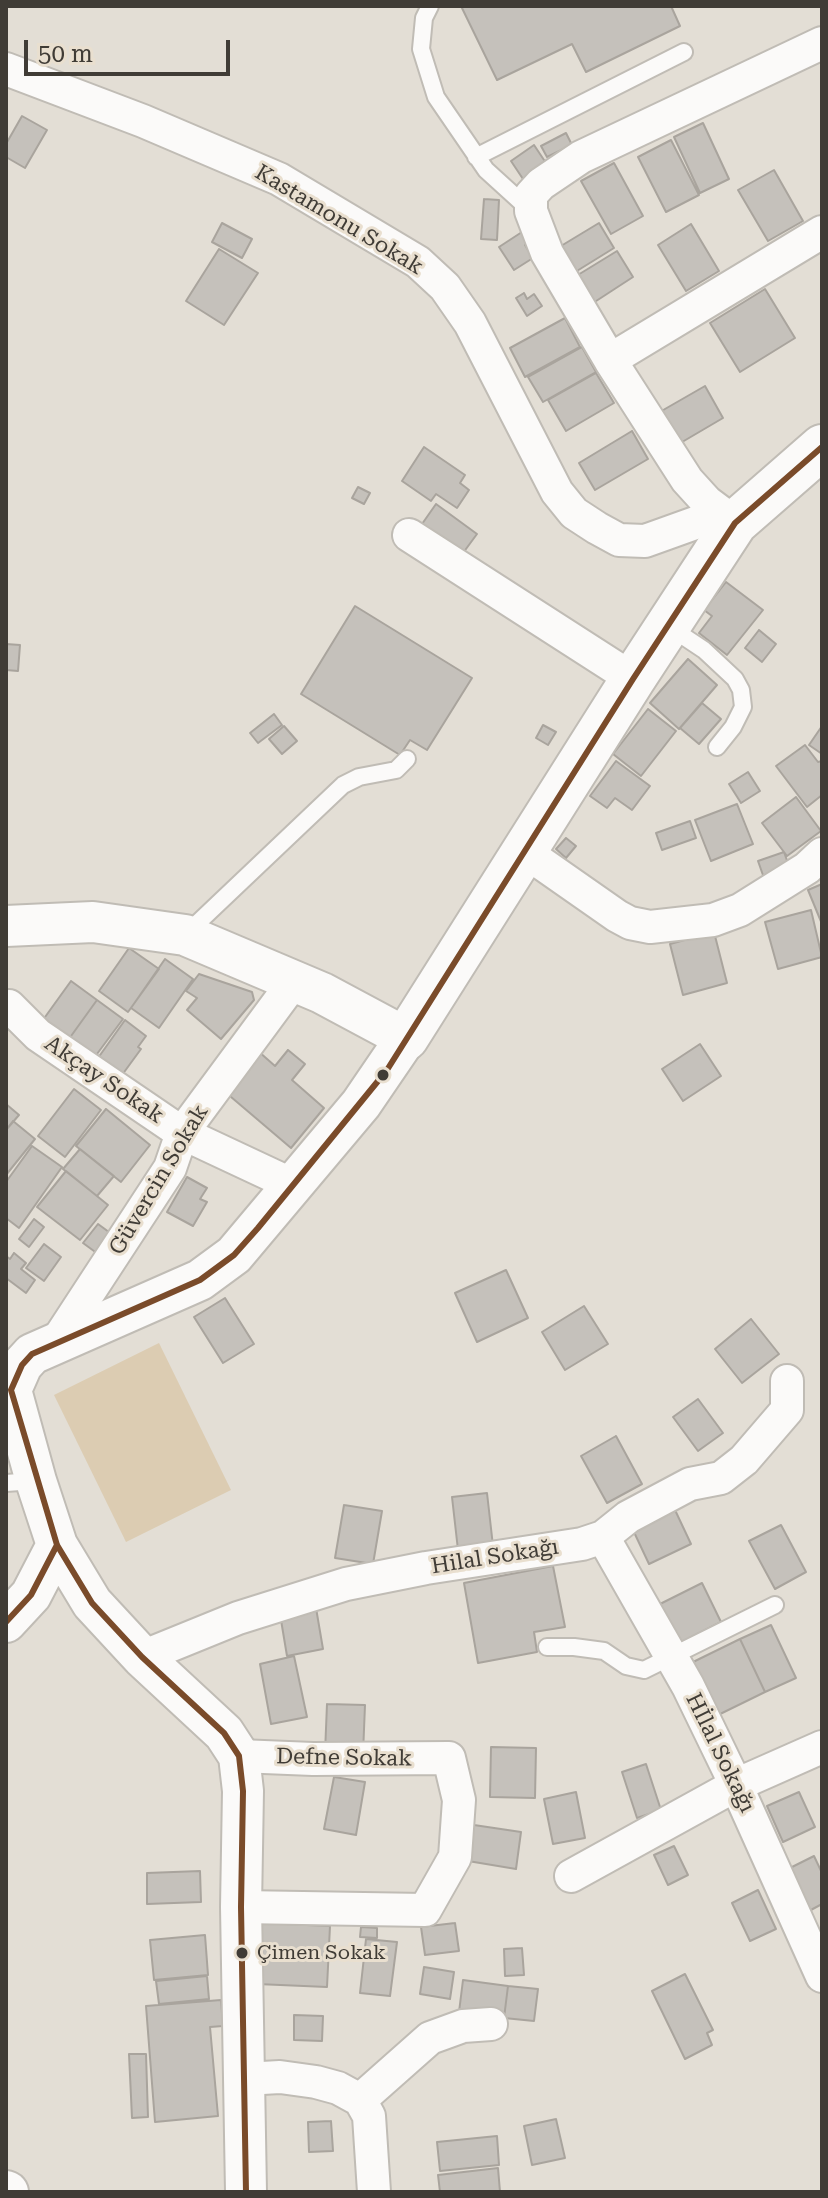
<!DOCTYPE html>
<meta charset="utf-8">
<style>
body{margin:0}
#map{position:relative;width:828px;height:2198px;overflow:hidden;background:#e3ded5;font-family:"Roboto Serif",serif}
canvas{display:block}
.frame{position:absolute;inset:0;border:8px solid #403c36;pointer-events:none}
.scale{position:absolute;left:24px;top:40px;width:206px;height:36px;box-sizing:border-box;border:4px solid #403c36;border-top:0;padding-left:10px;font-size:24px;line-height:28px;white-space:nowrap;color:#403c36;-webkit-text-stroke:6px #e9dfcf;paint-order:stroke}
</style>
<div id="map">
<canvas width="828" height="2198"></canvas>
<div class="frame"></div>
<div class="scale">50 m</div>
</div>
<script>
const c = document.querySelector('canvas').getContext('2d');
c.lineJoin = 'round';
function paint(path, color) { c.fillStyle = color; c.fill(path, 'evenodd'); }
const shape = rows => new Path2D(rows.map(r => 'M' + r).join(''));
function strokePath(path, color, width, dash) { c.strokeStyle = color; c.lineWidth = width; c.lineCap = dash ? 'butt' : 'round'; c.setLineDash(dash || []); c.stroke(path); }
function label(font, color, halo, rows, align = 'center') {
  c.font = font + ' "Roboto Serif",serif'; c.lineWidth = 6; c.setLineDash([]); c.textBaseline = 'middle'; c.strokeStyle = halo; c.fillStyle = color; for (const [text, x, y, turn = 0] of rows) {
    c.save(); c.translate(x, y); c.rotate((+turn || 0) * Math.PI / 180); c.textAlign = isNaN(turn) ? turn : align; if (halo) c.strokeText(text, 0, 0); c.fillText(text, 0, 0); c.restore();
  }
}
const green = shape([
 [159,1343,231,1490,126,1542,54,1395]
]);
const building = shape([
 [461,6,671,6,680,26,586,72,572,44,497,80,461,6],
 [22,116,47,130,25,168,6,157,6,144,22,116],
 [703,123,729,179,700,193,674,137,703,123],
 [566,133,572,145,547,157,541,146,566,133],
 [671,140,699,195,666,212,638,157,671,140],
 [534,145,548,166,525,182,511,161,534,145],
 [614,163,643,216,611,234,581,181,614,163],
 [774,170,803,221,768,241,738,190,774,170],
 [484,199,499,200,497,240,481,239,484,199],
 [222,223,252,239,242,258,212,242,222,223],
 [599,223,614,248,572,274,556,249,599,223],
 [691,224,719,271,686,291,658,245,691,224],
 [525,230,531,241,525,245,533,258,514,270,499,247,525,230],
 [219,249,258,273,224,325,186,301,219,249],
 [617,251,633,277,590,305,573,278,617,251],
 [765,289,795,338,740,372,710,323,765,289],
 [524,293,527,299,534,294,542,306,527,316,516,298,524,293],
 [565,318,580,347,525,377,510,348,565,318],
 [582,347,596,372,543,402,528,377,582,347],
 [596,373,614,403,566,431,548,400,596,373],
 [705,386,723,418,677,445,658,413,705,386],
 [632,431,648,459,595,490,579,463,632,431],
 [424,447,465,475,460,483,469,490,457,508,436,494,431,501,402,481,424,447],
 [358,487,370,493,364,504,352,498,358,487],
 [436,504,477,534,463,553,422,524,436,504],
 [726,582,763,610,727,655,699,633,712,616,704,610,726,582],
 [355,606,472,678,427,750,410,740,400,755,301,694,355,606],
 [759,630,776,644,762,662,745,648,759,630],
 [6,644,20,645,18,671,6,670,6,644],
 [688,659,717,685,679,729,650,703,688,659],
 [702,703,721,719,699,744,680,728,702,703],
 [648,709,676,731,641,776,613,754,648,709],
 [274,714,282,725,258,743,250,733,274,714],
 [543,725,556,732,548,745,536,738,543,725],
 [284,726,297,741,282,754,269,739,284,726],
 [822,726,822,754,809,745,822,726],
 [805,745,818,762,822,761,822,795,807,807,776,766,805,745],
 [616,761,650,786,632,810,615,798,607,808,590,796,616,761],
 [748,772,760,791,741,803,729,784,748,772],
 [796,797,821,831,787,856,762,823,796,797],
 [737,804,753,844,711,861,695,820,737,804],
 [690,821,696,838,662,850,656,833,690,821],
 [566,838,576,846,566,858,556,849,566,838],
 [784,852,790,869,764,878,758,861,784,852],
 [822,884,822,924,808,890,822,884],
 [811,910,822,957,778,969,765,922,811,910],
 [714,932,727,983,683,995,670,944,714,932],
 [129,948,159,969,128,1012,99,991,129,948],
 [165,959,193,979,159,1028,131,1008,165,959],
 [199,974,252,992,254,1000,221,1039,187,1010,197,998,186,991,199,974],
 [71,981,97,1000,66,1043,40,1024,71,981],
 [97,1000,123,1019,91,1062,66,1043,97,1000],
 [125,1020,146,1036,138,1047,141,1049,122,1075,98,1058,125,1020],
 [700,1044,721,1076,683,1101,662,1069,700,1044],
 [288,1050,305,1064,292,1080,324,1108,291,1148,224,1091,258,1051,275,1066,288,1050],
 [74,1089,101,1110,65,1157,38,1136,74,1089],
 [6,1104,19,1115,6,1130,6,1104],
 [106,1109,150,1145,121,1182,76,1146,106,1109],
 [13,1121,35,1139,6,1175,6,1130,13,1121],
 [32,1146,62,1167,19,1228,6,1218,6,1182,32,1146],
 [80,1149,114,1176,97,1196,63,1169,80,1149],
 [66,1171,108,1205,80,1240,37,1207,66,1171],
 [187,1177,207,1188,200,1199,207,1202,193,1226,167,1212,187,1177],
 [34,1219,44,1227,29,1247,19,1239,34,1219],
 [98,1224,113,1235,98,1254,83,1243,98,1224],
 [44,1244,61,1257,44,1281,26,1268,44,1244],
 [14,1253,26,1263,21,1269,35,1280,26,1293,6,1278,6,1256,10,1259,14,1253],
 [506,1270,528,1318,477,1342,455,1293,506,1270],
 [225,1298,254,1344,223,1363,194,1317,225,1298],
 [584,1306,608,1344,565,1370,542,1332,584,1306],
 [751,1319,779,1354,742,1383,715,1349,751,1319],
 [698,1399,723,1433,698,1451,673,1417,698,1399],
 [616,1436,642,1484,607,1503,581,1456,616,1436],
 [487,1493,493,1546,458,1550,452,1497,487,1493],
 [344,1505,382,1511,373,1564,335,1558,344,1505],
 [675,1510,691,1544,649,1564,633,1530,675,1510],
 [781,1525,806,1572,775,1589,749,1541,781,1525],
 [553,1566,565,1627,534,1632,537,1652,478,1663,464,1583,553,1566],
 [702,1583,721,1622,678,1644,658,1605,702,1583],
 [316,1608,323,1649,287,1656,280,1614,316,1608],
 [771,1625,796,1678,765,1692,740,1639,771,1625],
 [740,1639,765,1692,714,1717,689,1664,740,1639],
 [294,1656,307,1717,271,1724,260,1664,294,1656],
 [327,1704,365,1705,363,1754,325,1753,327,1704],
 [491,1747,536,1748,535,1798,490,1797,491,1747],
 [646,1764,661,1810,637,1818,622,1772,646,1764],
 [334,1777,365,1782,356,1835,324,1829,334,1777],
 [576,1792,585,1838,553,1844,544,1799,576,1792],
 [799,1792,815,1827,783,1842,767,1806,799,1792],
 [474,1825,521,1832,516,1869,468,1861,474,1825],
 [674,1846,688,1875,668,1885,654,1855,674,1846],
 [814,1856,822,1873,822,1904,809,1911,788,1869,814,1856],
 [200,1871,201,1902,147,1904,147,1873,200,1871],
 [758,1890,776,1929,750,1941,732,1903,758,1890],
 [260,1923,330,1926,327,1987,257,1984,260,1923],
 [455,1923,459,1951,425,1955,421,1927,455,1923],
 [361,1927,377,1928,377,1938,360,1937,361,1927],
 [205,1935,208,1975,154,1980,150,1940,205,1935],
 [366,1939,397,1942,390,1996,360,1993,366,1939],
 [522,1948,524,1975,505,1976,504,1949,522,1948],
 [424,1967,454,1972,450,1999,420,1994,424,1967],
 [685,1974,713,2030,707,2033,712,2045,685,2059,652,1991,685,1974],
 [207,1976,209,1999,159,2004,156,1981,207,1976],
 [463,1980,508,1986,504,2018,459,2012,463,1980],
 [508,1986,538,1989,534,2021,504,2018,508,1986],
 [221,2000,223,2026,210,2027,218,2116,155,2122,146,2006,221,2000],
 [294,2015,323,2016,322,2041,294,2040,294,2015],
 [129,2054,146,2054,148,2117,132,2118,129,2054],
 [556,2119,565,2158,532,2165,524,2126,556,2119],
 [331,2121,333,2151,309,2152,308,2122,331,2121],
 [497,2136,499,2165,440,2171,437,2142,497,2136],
 [498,2168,500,2192,440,2192,438,2175,498,2168]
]);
const service = shape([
 [430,6,424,18,421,49,436,97,486,170,530,210],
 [476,157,684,52],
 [668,626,704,650,735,679,741,690,743,707,733,727,717,747],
 [186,934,343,785,359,777,396,770,407,759],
 [6,1483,34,1481],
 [547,1647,574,1647,604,1651,626,1666,644,1670,775,1605]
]);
const minor = shape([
 [6,69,143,121,279,179,418,262,445,287,470,323,557,492,574,513,597,528,619,540,645,541,698,522,735,523],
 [610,360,822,232],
 [735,523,707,502,687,480,610,360,547,253,531,211,531,195,541,184,581,157,822,43],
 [409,535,633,679],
 [524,851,617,916,630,923,650,927,713,920,740,910,807,868,822,854],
 [9,1006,38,1035,182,1133,293,1185],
 [55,1344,170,1168,182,1133,295,980],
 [603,1537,688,1686,736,1785,822,1976],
 [142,1657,238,1618,346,1584,426,1568,582,1544,603,1537,628,1517,690,1484,721,1478,744,1460,787,1410,787,1381],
 [239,1756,313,1759,449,1758,459,1800,455,1857,425,1910,241,1907],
 [571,1876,736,1785,822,1747],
 [244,2079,280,2077,316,2082,338,2088,360,2100,369,2116,374,2192],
 [360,2100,430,2038,463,2026,491,2024]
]);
const tertiary = shape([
 [6,926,93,922,185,935,322,993,406,1038,361,1104,234,1255,200,1280,32,1354,22,1365,11,1390,36,1481,57,1545,92,1603,142,1657,224,1733,239,1756,243,1791,241,1907,246,2192],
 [6,1622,31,1595,57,1545],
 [6,2191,8,2192]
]);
const secondary = shape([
 [406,1038,633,679,735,523,822,447]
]);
const bus1 = shape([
 [6,1622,31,1595,57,1545],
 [246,2192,241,1907,243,1791,239,1756,224,1733,142,1657,92,1603,57,1545,11,1390,22,1365,32,1354,200,1280,234,1255,258,1228,387,1070,633,679,735,523,822,447]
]);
const markers = [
 [383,1075,7,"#403c36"],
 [242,1953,7,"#403c36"]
];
const busNames = [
 ["Çimen Sokak",257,1953]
];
const streetNames = [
 ["Kastamonu Sokak",339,220,31],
 ["Akçay Sokak",104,1080,34],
 ["Güvercin Sokak",159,1180,-59],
 ["Hilal Sokağı",495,1557,-9],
 ["Hİlal Sokağı",720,1753,64],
 ["Defne Sokak",344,1758,1]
];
paint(green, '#dcccb2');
paint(building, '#c5c1bb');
strokePath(building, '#a9a49d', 2);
strokePath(service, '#c0bcb5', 20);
strokePath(minor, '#c0bcb5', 36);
strokePath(tertiary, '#c0bcb5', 44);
strokePath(secondary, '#c0bcb5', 48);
strokePath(service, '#fbfaf9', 16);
strokePath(minor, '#fbfaf9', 32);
strokePath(tertiary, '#fbfaf9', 40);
strokePath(secondary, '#fbfaf9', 44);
strokePath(bus1, '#7a4b2a', 6);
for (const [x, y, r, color] of markers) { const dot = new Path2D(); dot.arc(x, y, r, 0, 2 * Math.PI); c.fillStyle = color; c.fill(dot); strokePath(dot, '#e9dfcf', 3); }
label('20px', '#403c36', '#e9dfcf', busNames, 'left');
label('22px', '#403c36', '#e9dfcf', streetNames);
</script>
